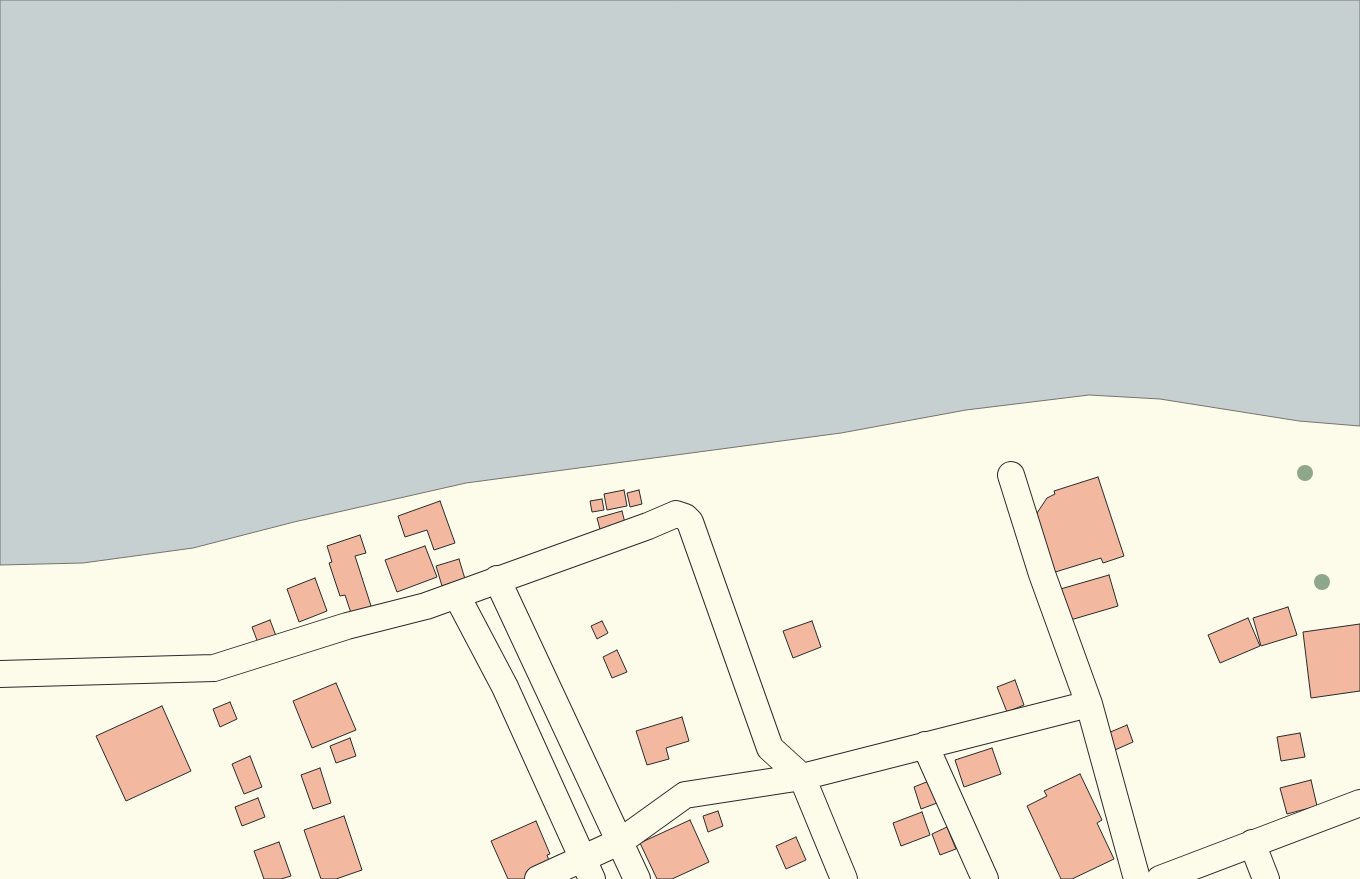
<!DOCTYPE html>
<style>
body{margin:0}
canvas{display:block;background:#fdfbea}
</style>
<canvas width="1360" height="879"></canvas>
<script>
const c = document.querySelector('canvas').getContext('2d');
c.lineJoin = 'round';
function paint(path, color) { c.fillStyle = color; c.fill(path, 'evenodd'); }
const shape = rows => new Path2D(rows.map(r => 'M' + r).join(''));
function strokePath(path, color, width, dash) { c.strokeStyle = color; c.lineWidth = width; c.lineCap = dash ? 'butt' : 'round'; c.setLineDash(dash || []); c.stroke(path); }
const water = shape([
 [0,0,1360,0,1360,426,1299,421,1160,399,1089,395,966,410,841,433,466,483,294,522,193,548,83,563,0,565,0,0]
]);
const building = shape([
 [1098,477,1124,556,1103,563,1101,558,1052,573,1037,513,1047,498,1055,494,1054,491,1098,477],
 [624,490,627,506,607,510,604,494,624,490],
 [639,490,642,504,630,507,627,493,639,490],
 [602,499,604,510,592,512,590,501,602,499],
 [440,501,455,543,434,550,427,530,405,537,398,516,440,501],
 [622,511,626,527,601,533,597,518,622,511],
 [360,535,366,553,355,556,372,609,352,616,345,595,340,596,329,563,332,562,327,546,360,535],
 [425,546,437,577,397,592,385,560,425,546],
 [459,559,465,579,442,586,436,566,459,559],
 [1109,575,1118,606,1067,621,1057,590,1109,575],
 [315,578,327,611,299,622,287,589,315,578],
 [1288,607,1297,635,1261,646,1253,618,1288,607],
 [1248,618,1260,646,1220,663,1208,635,1248,618],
 [270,620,276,636,258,643,252,627,270,620],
 [602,621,608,633,597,639,591,626,602,621],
 [812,621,821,647,793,658,783,631,812,621],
 [1360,624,1360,691,1311,698,1303,632,1360,624],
 [617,650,627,672,612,678,603,657,617,650],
 [1015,680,1024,705,1007,712,997,687,1015,680],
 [336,683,356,730,312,748,293,701,336,683],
 [230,702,237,719,220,727,213,709,230,702],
 [162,706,191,771,126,801,96,736,162,706],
 [682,717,689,741,666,748,669,759,647,765,636,731,682,717],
 [1127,725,1133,742,1108,753,1101,736,1127,725],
 [1300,733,1305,757,1281,761,1277,737,1300,733],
 [350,738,356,756,336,763,330,746,350,738],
 [992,748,1001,774,964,787,955,760,992,748],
 [250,756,262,787,244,794,232,764,250,756],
 [320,768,331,803,313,809,301,775,320,768],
 [1080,774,1102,820,1097,823,1114,859,1072,879,1061,879,1027,806,1047,796,1044,791,1080,774],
 [1311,780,1317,806,1287,814,1280,788,1311,780],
 [929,781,937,803,921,809,914,787,929,781],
 [258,798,265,817,242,826,235,807,258,798],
 [718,811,723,826,708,832,703,816,718,811],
 [922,812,930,835,901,846,893,823,922,812],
 [344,816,362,870,336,879,321,879,304,830,344,816],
 [690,820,709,862,672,879,657,879,640,843,690,820],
 [536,821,550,854,547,855,552,869,530,879,508,879,491,841,536,821],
 [947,827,956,849,940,855,932,834,947,827],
 [796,837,806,860,786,869,776,846,796,837],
 [279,842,291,876,281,879,264,879,254,851,279,842]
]);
const minor = shape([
 [1011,475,1042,574,1089,704,1137,879],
 [497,579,637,879],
 [457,596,505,687,592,879],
 [0,674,214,668,347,626,426,606,648,526,676,514,685,517,690,522,770,748,802,777,844,879],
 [925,745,985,879],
 [1252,843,1266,879],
 [538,879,621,841,685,795,802,777,1089,704],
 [1160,879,1360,803]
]);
const trees = [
 [1305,473],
 [1322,582]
];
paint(water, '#c7d0d0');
strokePath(water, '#74746e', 1);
paint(building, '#f2b8a0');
strokePath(building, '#2b2b2b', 1);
strokePath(minor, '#2b2b2b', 28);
strokePath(minor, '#fdfbea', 26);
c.fillStyle = '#8ea78a';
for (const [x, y] of trees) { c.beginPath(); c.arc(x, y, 8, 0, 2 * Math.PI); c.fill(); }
</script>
